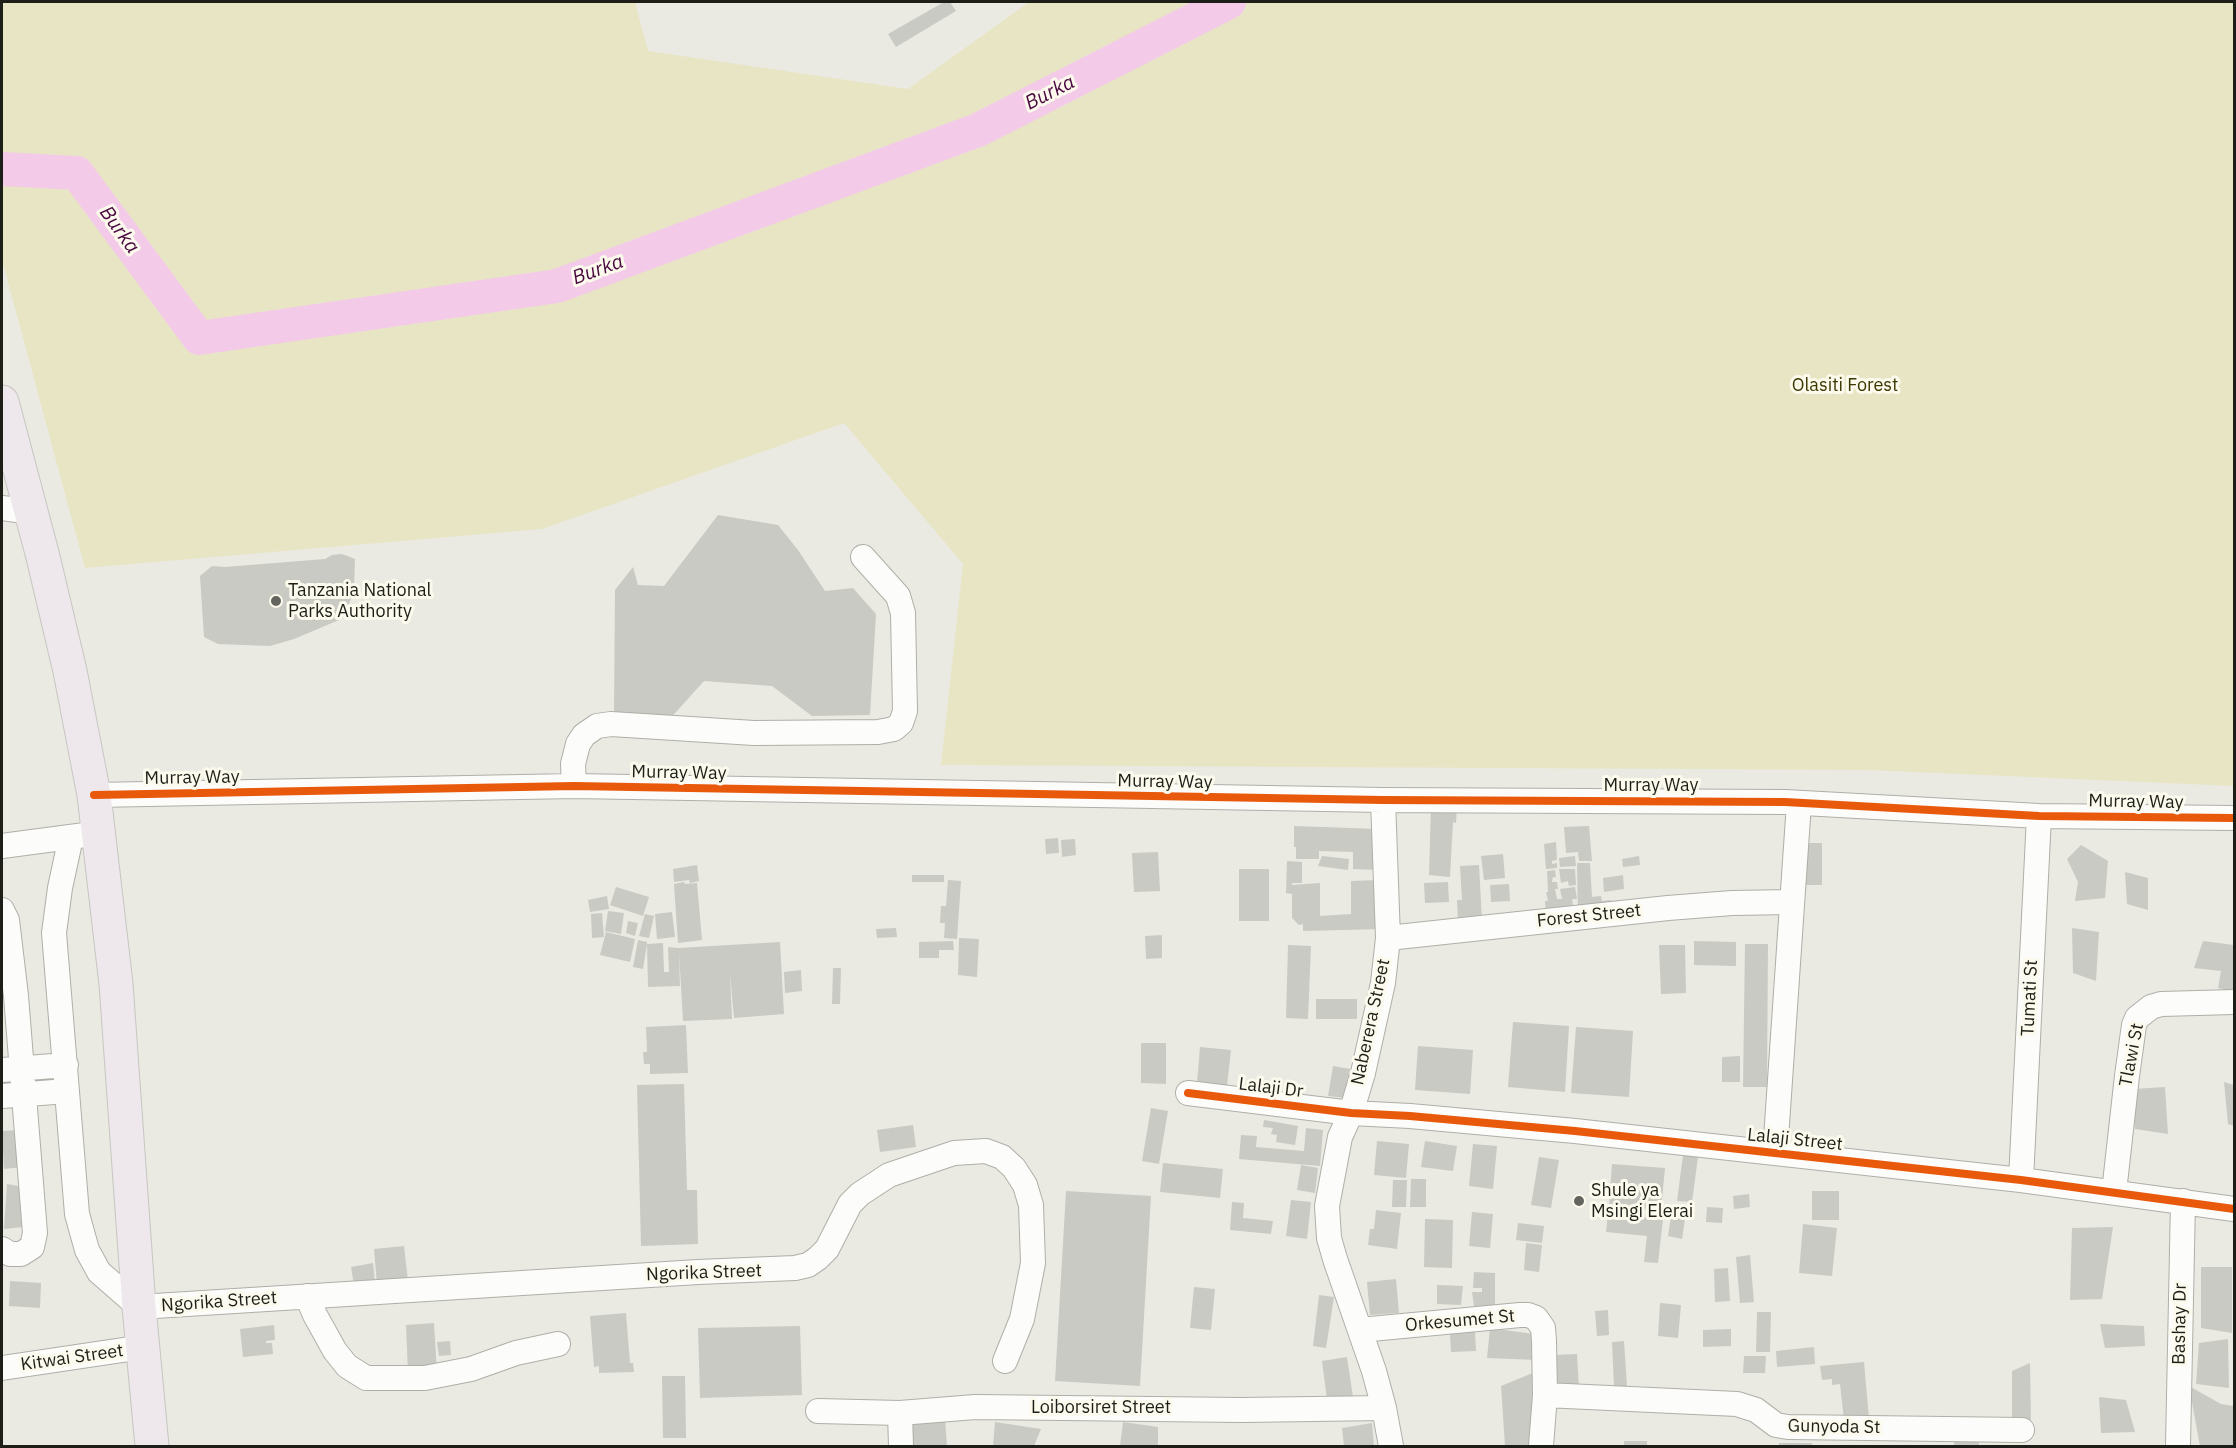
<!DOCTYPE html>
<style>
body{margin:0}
#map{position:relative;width:2236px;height:1448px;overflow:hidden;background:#eaeae2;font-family:"IBM Plex Sans",sans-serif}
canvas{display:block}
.frame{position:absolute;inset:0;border:3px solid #1e1e19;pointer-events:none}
</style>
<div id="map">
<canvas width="2236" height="1448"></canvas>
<div class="frame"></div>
</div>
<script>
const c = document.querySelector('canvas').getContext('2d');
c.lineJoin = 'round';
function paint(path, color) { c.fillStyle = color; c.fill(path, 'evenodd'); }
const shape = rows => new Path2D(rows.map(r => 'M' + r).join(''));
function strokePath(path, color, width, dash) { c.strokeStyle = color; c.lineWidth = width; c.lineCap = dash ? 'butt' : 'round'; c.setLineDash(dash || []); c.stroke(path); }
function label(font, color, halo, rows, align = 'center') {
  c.font = font + ' "IBM Plex Sans",sans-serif'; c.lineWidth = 6; c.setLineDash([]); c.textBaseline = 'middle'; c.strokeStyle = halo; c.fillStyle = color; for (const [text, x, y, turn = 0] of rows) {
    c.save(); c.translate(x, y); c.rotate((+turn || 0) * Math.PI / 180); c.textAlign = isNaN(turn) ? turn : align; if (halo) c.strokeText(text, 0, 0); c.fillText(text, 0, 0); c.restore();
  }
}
const green = shape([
 [2,2,635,2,648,51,908,89,1029,2,2234,2,2234,786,1869,770,941,765,963,564,844,423,542,529,85,568,2,260]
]);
const river = shape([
 [2,169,77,173,199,338,557,286,978,130,1229,2]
]);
const building = shape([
 [944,2,950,2,956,11,896,47,888,34],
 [718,515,778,525,798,550,825,591,853,588,876,614,870,715,812,716,772,686,704,681,667,722,614,713,615,590,633,567,638,585,664,586],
 [342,554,355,559,354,590,346,613,339,620,294,639,270,646,218,644,204,637,200,576,212,566,225,567,325,559,332,555],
 [1431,805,1457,806,1456,823,1453,822,1450,877,1429,875],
 [1294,826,1379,829,1377,870,1353,869,1353,852,1319,851,1319,859,1296,859,1296,847,1294,847],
 [1589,826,1592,861,1579,861,1578,852,1566,853,1564,827],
 [1058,838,1059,853,1046,854,1045,839],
 [1075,839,1076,855,1062,857,1061,840],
 [1556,842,1557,860,1552,861,1552,864,1557,863,1557,868,1546,869,1544,844],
 [1806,843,1822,843,1822,885,1806,885],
 [2081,845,2108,861,2105,898,2075,901,2078,882,2067,859],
 [1158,852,1160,891,1134,892,1132,853],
 [1503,854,1505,878,1484,880,1481,856],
 [1322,856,1349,859,1348,870,1318,866],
 [1575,856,1576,866,1560,867,1559,858],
 [1639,856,1640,865,1623,867,1622,859],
 [1287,861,1302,862,1302,883,1292,883,1292,885,1320,883,1320,916,1351,914,1351,881,1379,880,1383,929,1303,931,1303,924,1299,925,1292,918,1292,894,1286,893],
 [1577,863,1590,863,1592,897,1601,896,1602,901,1611,900,1612,913,1578,916],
 [697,865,699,881,690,883,689,880,674,882,673,869],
 [1479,865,1482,921,1458,922,1457,900,1462,900,1460,866],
 [1239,869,1269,869,1269,921,1239,921],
 [1559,869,1575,869,1576,885,1569,886,1568,881,1561,883],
 [1555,870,1556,877,1553,877,1552,881,1552,882,1557,882,1558,889,1555,889,1557,899,1562,899,1560,889,1575,887,1577,899,1572,899,1574,913,1546,917,1545,901,1548,901,1546,892,1548,892,1547,871],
 [2125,872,2148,878,2148,910,2127,904],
 [912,875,944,875,944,882,912,882],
 [1623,875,1624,889,1604,892,1603,878],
 [948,880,961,881,957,939,944,938,945,923,940,923,941,906,946,906],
 [684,882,685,884,697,883,702,940,678,943,674,884],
 [1448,882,1449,902,1425,903,1424,883],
 [1509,884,1510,901,1491,902,1490,885],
 [616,887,649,897,643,916,610,905],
 [607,896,609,909,590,912,588,900],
 [608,911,624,913,621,934,605,931],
 [672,912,675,937,657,939,655,914],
 [602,913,604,937,592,938,591,914],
 [645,914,654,916,649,938,639,936],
 [628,921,638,923,635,936,626,933],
 [896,928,897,937,877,938,876,929],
 [2072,928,2099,932,2096,981,2073,973],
 [606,932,635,939,630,962,600,955],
 [1162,935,1162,958,1146,959,1145,936],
 [959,938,979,939,977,977,958,975],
 [638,940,647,942,647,944,663,943,664,972,669,972,668,947,678,948,780,942,784,1014,734,1018,730,974,732,1019,683,1021,679,952,680,986,648,987,647,944,643,969,633,967],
 [953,941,954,950,939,950,939,958,919,958,919,942],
 [1694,941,1736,942,1736,966,1694,965],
 [2203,941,2234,945,2234,992,2218,988,2221,971,2194,968],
 [1745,944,1768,944,1767,1087,1743,1087],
 [1288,945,1311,946,1308,1019,1286,1018],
 [1659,945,1685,945,1686,993,1661,994],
 [833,968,841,968,840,1004,832,1004],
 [801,970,802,991,785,993,784,972],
 [1316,999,1357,999,1357,1019,1316,1019],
 [1513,1022,1569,1026,1565,1092,1508,1087],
 [686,1025,688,1073,650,1074,650,1064,644,1064,643,1052,647,1052,646,1027],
 [1576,1027,1633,1031,1629,1097,1571,1093],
 [1141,1043,1166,1043,1166,1084,1141,1083],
 [1418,1046,1473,1050,1470,1094,1415,1090],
 [1200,1047,1231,1050,1227,1086,1197,1083],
 [1740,1056,1740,1082,1722,1082,1722,1057],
 [1333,1066,1350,1069,1345,1098,1328,1096],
 [2224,1082,2234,1085,2234,1126,2228,1124],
 [684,1084,687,1190,697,1190,698,1244,641,1246,637,1085],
 [2165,1087,2168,1134,2135,1129,2133,1089],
 [1151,1108,1168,1111,1159,1164,1142,1161],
 [1264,1120,1298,1126,1295,1145,1276,1142,1277,1135,1271,1134,1273,1128,1263,1127],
 [913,1125,916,1147,880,1152,877,1130],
 [1306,1128,1323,1130,1320,1166,1239,1159,1241,1135,1257,1136,1256,1147,1304,1151],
 [19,1130,23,1167,4,1169,2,1131],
 [1377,1141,1409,1144,1406,1178,1374,1175],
 [1425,1141,1457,1146,1453,1171,1421,1167],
 [1473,1144,1497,1146,1493,1189,1469,1186],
 [1683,1155,1698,1157,1692,1202,1677,1201],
 [1539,1157,1559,1160,1551,1208,1531,1205],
 [1163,1163,1223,1169,1220,1198,1160,1192],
 [1612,1164,1665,1168,1661,1210,1609,1206],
 [1301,1165,1318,1168,1315,1193,1297,1190],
 [1411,1179,1426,1179,1426,1207,1410,1207],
 [1393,1180,1407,1180,1406,1207,1392,1207],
 [7,1184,30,1188,23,1227,4,1229],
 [1066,1191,1151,1196,1140,1386,1055,1381],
 [1812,1191,1839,1191,1839,1220,1812,1220],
 [1749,1194,1750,1207,1734,1209,1733,1196],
 [1291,1200,1311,1202,1307,1239,1286,1236],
 [1232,1202,1244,1203,1243,1218,1273,1221,1271,1234,1230,1230],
 [1707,1207,1723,1208,1722,1223,1706,1222],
 [1376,1210,1401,1213,1397,1249,1368,1245,1370,1229,1374,1229],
 [1672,1210,1686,1212,1682,1239,1668,1236],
 [1472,1212,1493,1214,1490,1248,1469,1246],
 [1608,1213,1663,1219,1658,1263,1644,1262,1647,1236,1606,1232],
 [1425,1219,1453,1220,1452,1268,1424,1267],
 [1518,1223,1544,1226,1542,1243,1516,1240],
 [1803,1224,1837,1228,1832,1276,1799,1273],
 [2113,1227,2102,1299,2070,1300,2072,1228],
 [1526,1243,1542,1245,1539,1272,1524,1270],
 [404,1246,408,1281,377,1284,374,1249],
 [1750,1255,1754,1302,1740,1303,1736,1257],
 [373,1263,375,1282,354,1285,351,1267],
 [2201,1267,2232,1267,2232,1333,2201,1328],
 [1728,1268,1730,1301,1715,1302,1714,1269],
 [1474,1272,1495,1273,1495,1306,1474,1306,1472,1292,1482,1292,1482,1288,1473,1288],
 [1396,1279,1399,1313,1370,1315,1367,1282],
 [10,1281,41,1283,40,1308,9,1306],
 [1437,1285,1463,1286,1461,1305,1437,1304],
 [1194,1287,1215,1289,1211,1330,1190,1328],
 [1319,1295,1334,1297,1326,1348,1313,1346],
 [1660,1303,1681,1305,1678,1338,1658,1336],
 [1608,1310,1609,1335,1597,1336,1595,1311],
 [1757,1312,1771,1312,1770,1352,1756,1352],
 [626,1313,630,1363,633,1363,634,1372,599,1373,599,1366,594,1367,590,1316],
 [434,1323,437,1373,408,1374,406,1325],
 [2100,1324,2144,1326,2145,1346,2105,1348],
 [274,1325,275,1340,266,1341,266,1343,272,1343,273,1354,243,1357,240,1329],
 [800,1326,802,1395,700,1398,698,1328],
 [1490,1328,1534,1334,1536,1360,1487,1358],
 [1731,1329,1731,1346,1703,1347,1703,1330],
 [1475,1331,1476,1351,1451,1352,1450,1333],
 [2228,1339,2229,1388,2196,1384,2199,1343],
 [450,1341,451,1355,439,1356,437,1342],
 [1624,1341,1627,1386,1614,1387,1612,1342],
 [1814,1347,1815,1364,1777,1367,1776,1351],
 [1577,1354,1579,1388,1555,1389,1554,1355],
 [1744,1356,1766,1356,1765,1373,1743,1373],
 [1347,1357,1353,1397,1327,1400,1322,1361],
 [1864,1362,1869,1418,1844,1420,1840,1384,1832,1385,1832,1379,1822,1380,1820,1366],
 [2030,1363,2031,1422,2012,1421,2012,1371],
 [1540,1370,1536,1446,1505,1446,1501,1386],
 [662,1376,685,1376,686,1438,663,1438],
 [2189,1386,2221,1404,2234,1406,2234,1446,2200,1446],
 [2099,1397,2126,1400,2135,1432,2101,1433],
 [945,1419,947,1446,908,1446,908,1424],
 [995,1422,1041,1429,1034,1446,993,1446],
 [1123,1422,1158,1427,1158,1446,1120,1446],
 [1372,1423,1374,1446,1344,1446,1342,1428],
 [1954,1438,1979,1438,1979,1446,1954,1446],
 [1624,1441,1647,1441,1647,1446,1624,1446],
 [1779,1443,1812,1443,1812,1446,1779,1446]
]);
const minor = shape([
 [2,508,32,512],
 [574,786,573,764,578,744,584,735,597,726,611,724,754,733,878,732,894,729,901,723,905,711,903,613,898,596,863,557],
 [94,795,574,786,1383,800,1785,802,2039,816,2234,818],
 [1383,800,1388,938,1383,983,1363,1073,1351,1113,1340,1137,1327,1206,1329,1238,1335,1259,1374,1371,1384,1408,1391,1446],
 [71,837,60,888,54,933,77,1214,87,1250,99,1272,139,1307,698,1272,795,1268,808,1265,818,1258,827,1249,850,1204,860,1194,889,1175,954,1153,986,1151,1002,1157,1014,1168,1025,1185,1031,1205,1033,1263,1022,1319,1005,1361],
 [2,846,85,835],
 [2,910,7,920,16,996,35,1233,32,1247,21,1254,10,1254,2,1249],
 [1388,938,1668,908,1732,903,1791,902],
 [2,1070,66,1065],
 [1188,1093,1351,1113,1410,1116,1575,1131,1775,1153,2021,1180,2234,1209],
 [2,1096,67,1091],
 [1775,1153,1799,803],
 [2021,1180,2039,816],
 [2114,1192,2127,1076,2134,1025,2137,1018,2151,1007,2161,1004,2234,1002],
 [307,1296,315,1315,335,1351,347,1366,366,1378,425,1378,471,1369,516,1353,558,1344],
 [1360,1330,1520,1315,1528,1315,1536,1318,1543,1328,1544,1341,1545,1395,1541,1446],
 [2,1368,143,1347],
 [1545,1395,1737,1404,1756,1410,1776,1425,1788,1427,2022,1430],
 [818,1411,900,1413,975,1407,1241,1410,1384,1408],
 [900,1413,901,1446],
 [2178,1446,2183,1201]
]);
const highway = shape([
 [2,402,43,557,70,671,94,795,116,984,139,1307,152,1446]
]);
const cycleway = shape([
 [94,795,574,786,1383,800,1785,802,2039,816,2234,818],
 [1188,1093,1351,1113,1410,1116,1575,1131,1775,1153,2021,1180,2234,1209]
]);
const markers = [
 [276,601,6,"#65655f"],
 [1579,1201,6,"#65655f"]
];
const parkNames = [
 ["Olasiti Forest",1845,386]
];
const poiNames = [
 ["Tanzania National",288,591],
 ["Parks Authority",288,612],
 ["Shule ya",1591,1191],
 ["Msingi Elerai",1591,1212]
];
const streetNames = [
 ["Murray Way",679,773,1],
 ["Murray Way",192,778,-1],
 ["Murray Way",1165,782,1],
 ["Murray Way",1651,786],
 ["Murray Way",2136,802,1],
 ["Forest Street",1589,916,-6],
 ["Tumati St",2030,998,-87],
 ["Naberera Street",1371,1022,-78],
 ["Tlawi St",2132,1055,-79],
 ["Lalaji Dr",1271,1088,7],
 ["Lalaji Street",1795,1140,6],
 ["Ngorika Street",704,1273,-2],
 ["Ngorika Street",219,1302,-4],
 ["Orkesumet St",1460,1321,-5],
 ["Bashay Dr",2180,1324,-89],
 ["Kitwai Street",72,1358,-8],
 ["Loiborsiret Street",1101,1408],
 ["Gunyoda St",1834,1427,1]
];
const waterNames = [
 ["Burka",1050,93,-27],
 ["Burka",119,230,54],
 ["Burka",598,270,-20]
];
paint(green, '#e8e5c5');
strokePath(river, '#f3cbe8', 34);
paint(building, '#cacac4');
strokePath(minor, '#afafa8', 26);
strokePath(highway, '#c6c6c2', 35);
strokePath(minor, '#fcfcfb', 24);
strokePath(highway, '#eee7eb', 33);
strokePath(cycleway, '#e8590c', 8);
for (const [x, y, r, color] of markers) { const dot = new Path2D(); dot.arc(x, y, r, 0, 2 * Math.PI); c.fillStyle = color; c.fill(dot); strokePath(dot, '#fbfaec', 2); }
label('18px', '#3d3700', '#fbfaec', parkNames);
label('18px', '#1e1e19', '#fbfaec', poiNames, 'left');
label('18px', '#1e1e19', '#fbfaec', streetNames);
label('italic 20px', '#4a0841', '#fbfaec', waterNames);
</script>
